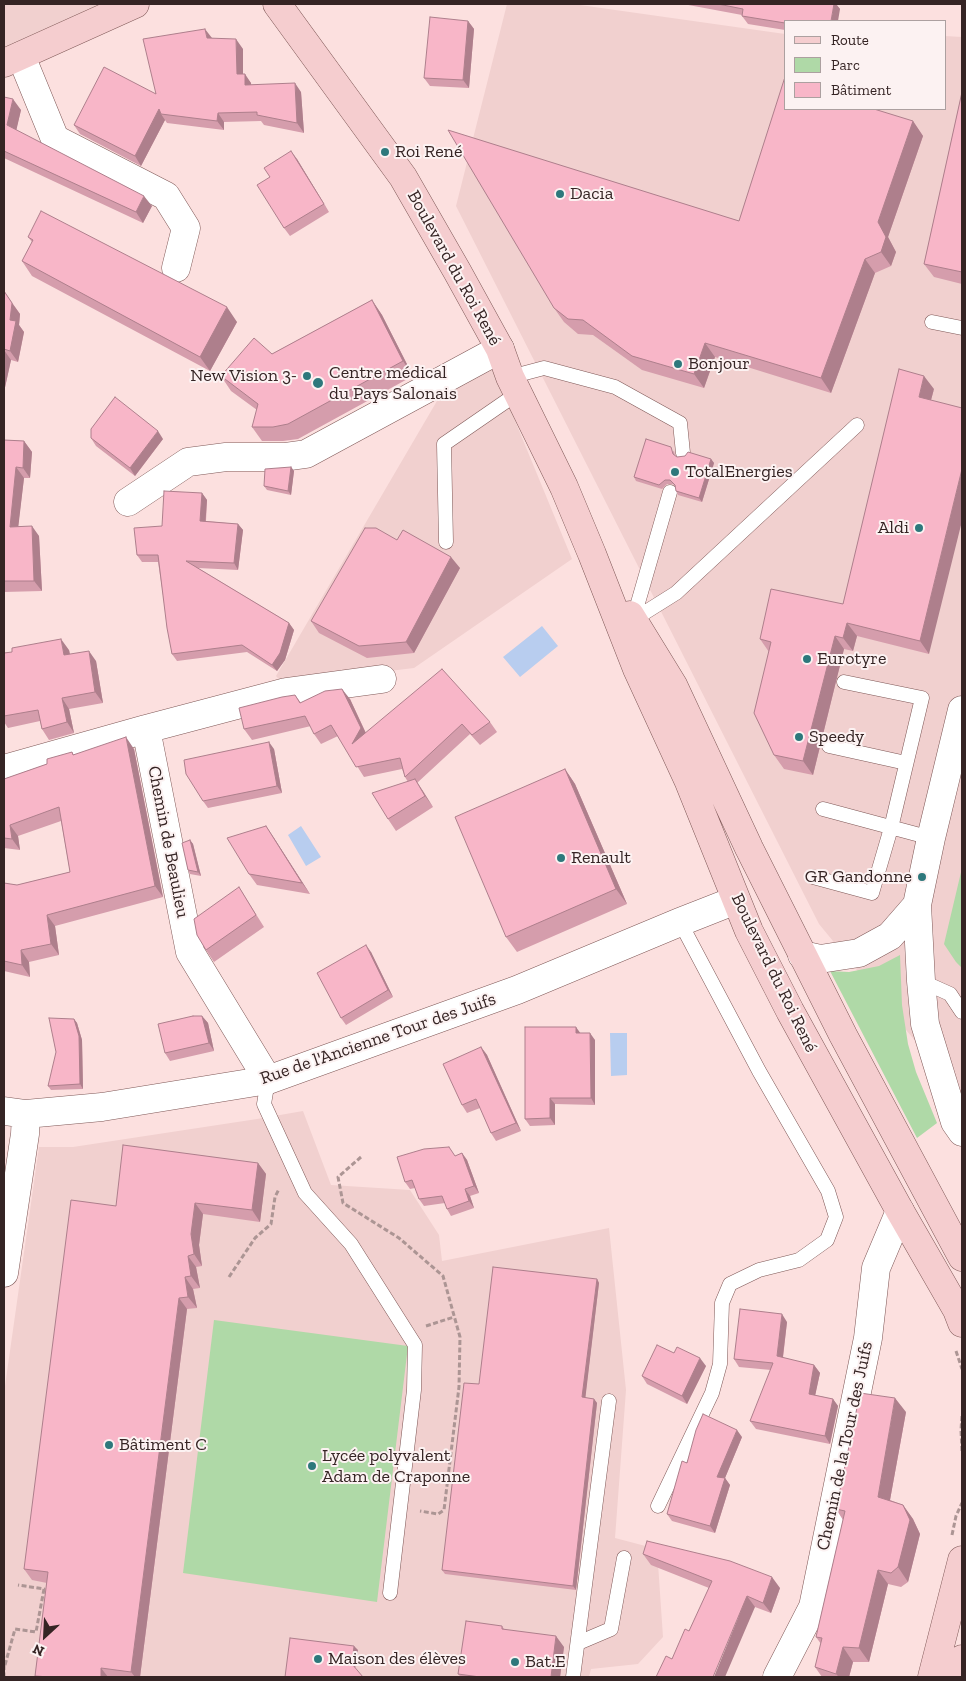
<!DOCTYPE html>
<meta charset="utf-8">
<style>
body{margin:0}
#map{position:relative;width:966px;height:1681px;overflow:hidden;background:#fce0df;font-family:"Zilla Slab",serif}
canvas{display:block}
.frame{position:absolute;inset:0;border:5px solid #352424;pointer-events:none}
.legend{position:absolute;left:784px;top:20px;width:162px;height:90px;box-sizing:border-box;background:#fcf2f2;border:1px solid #aca0a0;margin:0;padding:6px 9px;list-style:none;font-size:15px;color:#352424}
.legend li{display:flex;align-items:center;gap:10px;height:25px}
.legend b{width:25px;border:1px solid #aca0a0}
.north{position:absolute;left:20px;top:1611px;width:50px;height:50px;-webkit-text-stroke:4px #fcf2f2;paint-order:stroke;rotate:205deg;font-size:14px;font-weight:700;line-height:20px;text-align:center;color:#352424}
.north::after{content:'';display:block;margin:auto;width:18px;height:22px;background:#352424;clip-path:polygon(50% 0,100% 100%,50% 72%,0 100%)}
</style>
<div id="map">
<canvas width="966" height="1681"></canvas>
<div class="frame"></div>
<ul class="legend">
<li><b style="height:6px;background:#f5cdcf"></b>Route</li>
<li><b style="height:14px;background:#afd9a7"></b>Parc</li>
<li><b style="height:14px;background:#f8b6c8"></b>Bâtiment</li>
</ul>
<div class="north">N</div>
</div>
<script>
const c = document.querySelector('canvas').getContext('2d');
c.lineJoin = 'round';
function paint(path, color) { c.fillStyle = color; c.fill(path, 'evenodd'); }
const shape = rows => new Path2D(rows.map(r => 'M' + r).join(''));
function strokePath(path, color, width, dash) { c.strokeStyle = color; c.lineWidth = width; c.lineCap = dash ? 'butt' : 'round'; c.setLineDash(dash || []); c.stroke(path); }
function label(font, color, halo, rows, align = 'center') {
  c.font = font + ' "Zilla Slab",serif'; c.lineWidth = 4; c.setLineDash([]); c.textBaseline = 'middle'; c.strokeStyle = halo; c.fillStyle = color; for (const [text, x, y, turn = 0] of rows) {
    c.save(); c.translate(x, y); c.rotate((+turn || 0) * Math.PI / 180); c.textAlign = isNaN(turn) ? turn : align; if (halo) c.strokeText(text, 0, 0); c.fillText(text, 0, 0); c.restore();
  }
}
const built = shape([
 [4,4,99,4,18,49,4,55],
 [507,4,573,4,785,34,785,109,945,109,945,36,962,37,962,1098,819,924,456,206],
 [490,360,572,559,414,668,283,684,276,676,451,377],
 [303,1111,331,1185,410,1190,439,1235,442,1261,609,1228,626,1390,615,1538,657,1549,663,1637,638,1664,591,1669,589,1677,4,1677,4,1393,39,1147,73,1147,257,1119]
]);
const green = shape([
 [962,868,962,968,956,962,944,944],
 [900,955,902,1005,908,1044,916,1072,937,1123,917,1138,830,971,849,972,879,966],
 [214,1320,408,1346,377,1602,183,1573]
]);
const water = shape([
 [542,626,558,646,520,677,503,657],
 [301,826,321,857,306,866,288,835],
 [610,1033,627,1033,627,1075,611,1076]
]);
const path = shape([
 [361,1157,338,1177,343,1203,399,1238,443,1276,460,1337,459,1387,444,1510,438,1514,420,1511],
 [229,1277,255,1238,271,1224,275,1197,279,1189],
 [426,1326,454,1317],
 [956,1351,962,1369],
 [962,1416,961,1430,962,1451],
 [952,1535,956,1516,962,1503],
 [4,1665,4,1677],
 [5,1665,15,1629,36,1632,44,1589,18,1585]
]);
const service = shape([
 [932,322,962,328],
 [510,377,544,368,615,387,680,423,683,453],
 [446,542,444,444,518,393],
 [633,620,676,593,857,425],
 [633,620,670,492],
 [829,746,906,763],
 [823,809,931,838],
 [813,877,872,893,891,828,922,698,844,682],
 [921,981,950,994,962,1012],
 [268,1080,264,1104,305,1193,351,1244,415,1345,414,1390,390,1593],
 [658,1506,712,1393,720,1364,722,1303,730,1284,759,1270,799,1260,827,1240,836,1217,828,1191,759,1071,680,922],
 [578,1643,611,1629,624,1558],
 [573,1677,609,1401]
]);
const minor = shape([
 [21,56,55,139,166,196,186,228,176,268],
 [128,502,188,462,226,457,284,457,306,454,500,349],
 [962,710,931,838,917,905,921,981,925,1024,955,1122,962,1132],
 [146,729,286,692,382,679],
 [4,769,146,729,190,952,268,1080],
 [802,955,820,959,859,953,890,936,917,905],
 [4,1111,26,1114,102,1107,268,1080,517,990,680,922,736,900],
 [4,1273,25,1134,26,1114],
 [777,1677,813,1607,868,1338,876,1268,900,1211]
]);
const secondary = shape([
 [277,4,403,177,457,271,500,349,510,377,564,487,592,554,637,669,689,782,749,931,790,1011,900,1211,957,1310,962,1323],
 [4,63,135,4],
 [630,615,673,685,749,848,843,1035,962,1257],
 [932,1677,962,1560],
 [958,1677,962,1659]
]);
const wall = shape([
 [683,4,836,4,840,9,785,21,785,30,748,24,742,16,742,15],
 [468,21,474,29,469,88,430,86,424,78],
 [212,38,243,49,243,74,251,83,251,85,301,92,304,133,264,125,261,121,224,122,224,130,167,123,165,120,141,166,80,134,74,125,156,94],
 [962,92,962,284,934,277,924,264],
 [4,97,21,110,16,130,152,206,143,223,4,158],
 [913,121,923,136,888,237,896,252,891,266,875,273,831,393,715,357,704,388,642,370,593,335,578,334,564,322,554,308,739,221],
 [297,159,329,212,290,236,284,228,270,177],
 [28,237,237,322,210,371,32,276,22,261,32,242],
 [4,291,20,314,19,325,24,332,18,362,11,360,4,392],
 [372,300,382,315,413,376,298,439,283,441,262,441,252,427,257,410,231,391,221,376,272,354],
 [934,389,931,400,929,654,857,636,853,651,844,649,813,775,784,769,774,755,769,652,760,639,843,604],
 [91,438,163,439,135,476,96,446],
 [4,440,24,441,32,452,30,478,24,478,18,526,39,536,42,591,4,592],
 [674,451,675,456,677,457,711,459,714,463,702,502,678,495,676,491,676,487,673,484,667,484,662,489,636,481,634,477],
 [291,467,294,471,291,495,267,490,264,486],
 [202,493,207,500,206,521,238,524,243,530,238,570,198,568,289,623,294,630,285,660,277,671,247,652,177,661,172,654,158,562,142,562,137,555,162,526],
 [397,540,460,568,414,653,367,658,319,633,311,621],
 [69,650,70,654,96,661,103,703,69,709,74,733,49,740,42,729,40,721,8,728,4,722,4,653],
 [295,695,301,703,350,699,366,733,490,722,497,732,480,745,470,734,417,783,433,807,396,831,388,819,408,782,405,777,402,769,364,777,338,736,321,744,314,734,311,726,252,740,244,729],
 [134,749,163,897,55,926,59,955,29,962,30,977,4,971,4,883,17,885,70,872,61,821,18,836,20,850,4,848,4,779,47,764,72,752,74,755],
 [274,749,282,793,208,808,203,801],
 [565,769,575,784,627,904,517,952,506,937],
 [266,826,274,838,310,894,257,885,249,874],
 [190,840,193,844,201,876,190,874,188,870],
 [239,887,264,927,214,962,206,950],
 [371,952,393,997,346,1025,341,1018],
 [202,1016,208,1023,214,1051,170,1061,165,1053],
 [74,1019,77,1023,82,1040,83,1089,51,1090,48,1086],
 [580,1033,595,1040,595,1105,555,1104,555,1125,530,1126,525,1119],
 [481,1047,487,1055,521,1131,496,1141,491,1133,480,1108,467,1113,462,1105],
 [462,1153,467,1160,479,1193,470,1196,474,1208,451,1216,447,1209,445,1203,424,1206,419,1199,415,1188,410,1189,405,1182],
 [258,1163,266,1174,260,1222,203,1214,199,1245,202,1266,196,1267,200,1288,193,1289,197,1308,187,1309,140,1677,36,1677,35,1676,47,1583,32,1580,24,1569,116,1206],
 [597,1279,599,1283,585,1398,594,1399,597,1403,576,1590,445,1574,442,1570,479,1384],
 [787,1322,783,1358,814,1365,820,1373,815,1395,833,1399,838,1406,830,1444,756,1429,750,1421,771,1370,739,1367,734,1359],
 [674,1353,706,1366,687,1404,647,1384,642,1376],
 [906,1412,890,1500,903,1505,913,1519,920,1534,908,1582,901,1587,888,1584,869,1662,853,1662,849,1677,822,1677,815,1667,821,1644,816,1637,843,1520,836,1509],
 [742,1437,725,1478,730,1485,715,1533,672,1521,667,1514,687,1463],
 [643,1554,780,1588,771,1613,755,1607,672,1659,689,1631,709,1588,651,1565],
 [502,1626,504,1629,564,1647,560,1677,461,1677,458,1674]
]);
const shadedWall = shape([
 [834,4,836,4,840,9,838,21,831,21],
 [468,21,474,29,469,88,463,80],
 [205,29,212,38,207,38],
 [236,39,243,49,243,83,237,74],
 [245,74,251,83,252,94,245,85],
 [295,83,301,92,304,133,297,123],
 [13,99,21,110,15,136,7,125],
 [159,109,161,114,165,120,141,166,135,156],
 [218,113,224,122,224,130,217,121],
 [913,121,923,136,888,237,896,252,891,266,881,252,878,222],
 [291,151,297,159,329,212,324,204],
 [144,196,152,206,143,223,136,212],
 [865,259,875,273,831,393,821,378],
 [372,300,382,315,413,376,403,361],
 [12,303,20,314,19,325,24,332,18,362,10,351,10,320],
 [227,307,237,322,210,371,200,357],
 [705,343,715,357,704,388,694,374],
 [4,350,11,360,4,392],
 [924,376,934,389,928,411,919,397],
 [158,431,163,439,135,476,130,468],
 [24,441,32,452,30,478,23,468],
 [711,459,714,463,702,502,699,498],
 [16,467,24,478,17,538,10,527],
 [291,467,294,471,291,495,288,491],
 [962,469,962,521,929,654,920,641],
 [202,493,207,500,205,528,200,521],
 [238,524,243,530,238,570,234,563],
 [32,526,39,536,42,591,34,581],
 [451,557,460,568,414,653,406,642],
 [289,623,294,630,285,660,277,671,272,665],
 [847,623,857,636,853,651,843,638],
 [835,636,844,649,813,775,803,761],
 [61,639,69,650,72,666,64,655],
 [89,651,96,661,103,703,95,692],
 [342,689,350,699,368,738,352,744],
 [62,698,69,709,74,733,67,722],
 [126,737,134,749,163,897,155,886],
 [269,742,274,749,282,793,277,786],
 [565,769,575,784,627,904,616,889],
 [415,779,423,791,433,807,425,796],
 [10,825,18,836,20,850,12,839],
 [266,826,274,838,310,894,302,883],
 [190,840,193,844,201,876,198,872],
 [47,915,55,926,59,955,51,944],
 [366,945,371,952,393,997,388,990],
 [21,950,29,962,30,977,22,965],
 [202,1016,208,1023,214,1051,209,1043],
 [74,1019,77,1023,82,1040,83,1089,80,1084],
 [576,1027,581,1034,576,1033],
 [590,1033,595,1040,595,1105,591,1098],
 [481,1047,487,1055,521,1131,516,1123],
 [550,1098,555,1104,555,1125,550,1118],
 [462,1153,467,1160,479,1193,474,1186],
 [258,1163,266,1174,260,1222,252,1210],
 [465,1189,470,1196,474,1208,469,1201],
 [195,1203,203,1214,199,1245,202,1266,194,1254,191,1234],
 [188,1256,196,1267,200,1288,191,1276],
 [185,1277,193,1289,197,1308,188,1297],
 [597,1279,599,1283,585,1401,582,1397],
 [179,1298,187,1309,140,1677,135,1677,131,1672],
 [782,1314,787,1322,782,1364,777,1356],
 [700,1358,706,1366,687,1404,682,1396],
 [814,1365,820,1373,814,1401,809,1394],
 [895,1398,906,1412,888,1511,878,1497],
 [594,1399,597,1403,576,1590,573,1586],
 [833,1399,838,1406,830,1444,825,1436],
 [737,1430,742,1437,725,1478,730,1485,715,1533,710,1526,717,1477],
 [903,1505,913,1519,920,1534,908,1582,898,1567],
 [878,1570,888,1584,869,1662,859,1648],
 [772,1577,780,1588,771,1613,763,1603],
 [747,1596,755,1607,725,1677,714,1677],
 [556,1636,564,1647,560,1677,551,1677],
 [354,1646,358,1650,355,1669,352,1664],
 [843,1647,853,1662,849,1677,839,1677,836,1674],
 [101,1668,108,1677,101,1677]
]);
const building = shape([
 [718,4,834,4,831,21,785,21,785,23,742,16,743,9,718,4],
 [430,17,468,21,463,80,424,78,430,17],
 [205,29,207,38,236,39,237,74,245,74,245,85,295,83,297,123,257,115,257,112,218,113,217,121,161,114,159,109,135,156,74,125,104,67,156,94,143,39,205,29],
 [784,80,785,81,785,109,874,109,913,121,878,222,886,237,881,252,865,259,821,378,705,343,694,374,632,356,583,320,568,319,554,308,448,130,739,221,784,80],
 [962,92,962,272,924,264,962,92],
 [4,97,13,99,7,125,144,196,136,212,4,151,4,97],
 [291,151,324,204,284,228,257,185,270,177,264,168,291,151],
 [41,211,227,307,200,357,22,261,33,240,28,237,41,211],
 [4,291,12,303,10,320,16,321,10,351,4,349,4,291],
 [372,300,403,361,288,424,273,427,252,427,258,404,221,376,254,338,272,354,372,300],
 [899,369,924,376,919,397,962,408,962,469,920,641,847,623,843,638,835,636,803,761,774,755,754,713,771,642,760,639,771,589,843,604,899,369],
 [115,397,158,431,130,468,91,438,91,429,115,397],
 [646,439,671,447,673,454,677,457,685,456,688,452,711,459,699,498,676,491,675,485,670,480,665,480,659,485,634,477,646,439],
 [4,440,24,441,23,468,16,467,10,527,32,526,34,581,4,581,4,440],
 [291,467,288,491,264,486,265,469,291,467],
 [164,491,202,493,200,521,238,524,234,563,186,561,289,623,280,653,272,665,242,645,172,654,167,628,158,555,137,555,134,528,162,526,164,491],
 [365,528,376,528,397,540,403,530,451,557,406,642,359,646,311,621,365,528],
 [61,639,64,655,89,651,95,692,62,698,67,722,42,729,38,710,4,716,4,653,12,652,12,648,61,639],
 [442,669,490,722,472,735,462,724,405,777,400,758,356,767,331,725,314,734,305,716,244,729,239,708,282,697,295,695,300,703,325,691,342,689,361,728,352,744,442,669],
 [126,737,155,886,47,915,51,944,21,950,22,965,4,961,4,883,17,885,70,872,59,807,10,825,12,839,4,838,4,779,47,764,47,759,72,752,73,755,126,737],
 [269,742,277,786,203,801,186,774,184,760,269,742],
 [565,769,616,889,506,937,455,817,565,769],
 [415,779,425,796,388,819,372,793,415,779],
 [266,826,302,883,249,874,227,838,266,826],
 [190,840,198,872,188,870,182,843,190,840],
 [239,887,256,915,206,950,197,935,194,919,239,887],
 [366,945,388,990,341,1018,317,973,366,945],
 [193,1016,202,1016,209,1043,165,1053,158,1024,193,1016],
 [49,1018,74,1019,79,1036,80,1084,48,1086,56,1052,49,1018],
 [525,1027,576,1027,576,1033,590,1033,591,1098,550,1098,550,1118,525,1119,525,1027],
 [481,1047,516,1123,491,1133,476,1099,462,1105,443,1064,481,1047],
 [123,1145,258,1163,252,1210,195,1203,191,1234,194,1254,188,1256,191,1276,185,1277,188,1297,179,1298,131,1672,101,1668,101,1677,50,1677,35,1676,48,1572,24,1569,71,1200,116,1206,123,1145],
 [449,1147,455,1156,462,1153,474,1186,465,1189,469,1201,447,1209,442,1196,419,1199,412,1180,405,1182,397,1157,424,1149,449,1147],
 [493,1267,597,1279,582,1397,594,1399,573,1586,442,1570,464,1383,479,1384,493,1267],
 [740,1309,782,1314,777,1356,814,1365,809,1394,833,1399,825,1436,750,1421,773,1363,734,1359,740,1309],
 [657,1345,674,1353,677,1347,700,1358,682,1396,642,1376,657,1345],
 [860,1393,895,1398,878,1497,903,1505,910,1520,898,1567,891,1573,878,1570,859,1648,843,1647,836,1674,815,1667,822,1638,816,1637,845,1511,836,1509,860,1393],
 [703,1414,737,1430,717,1477,725,1478,710,1526,667,1514,682,1461,687,1463,696,1430,703,1414],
 [647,1541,730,1561,772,1577,763,1603,747,1596,713,1677,715,1677,656,1677,666,1656,672,1659,685,1629,689,1631,712,1581,643,1554,647,1541],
 [466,1621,502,1626,502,1629,556,1636,551,1677,480,1677,458,1674,466,1621],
 [290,1638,354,1646,352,1664,363,1677,285,1677,290,1638]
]);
const markers = [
 [385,152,5,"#2e787c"],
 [560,194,5,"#2e787c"],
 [678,364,5,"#2e787c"],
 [307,376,5,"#2e787c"],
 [318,383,6,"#2e787c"],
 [675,472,5,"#2e787c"],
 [919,528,5,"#2e787c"],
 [807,659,5,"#2e787c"],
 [799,737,5,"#2e787c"],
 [561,858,5,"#2e787c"],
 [922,877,5,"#2e787c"],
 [109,1445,5,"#2e787c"],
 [312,1466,5,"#2e787c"],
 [318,1659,5,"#2e787c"],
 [515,1662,5,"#2e787c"]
];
const poiNames = [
 ["Roi René",395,152],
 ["Dacia",570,194],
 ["Bonjour",688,364],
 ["Centre médical",329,373],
 ["du Pays Salonais",329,394],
 ["New Vision 3-",297,376,"right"],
 ["TotalEnergies",685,472],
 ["Aldi",909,528,"right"],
 ["Eurotyre",817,659],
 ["Speedy",809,737],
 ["Renault",571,858],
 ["GR Gandonne",912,877,"right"],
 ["Bâtiment C",119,1445],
 ["Lycée polyvalent",322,1456],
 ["Adam de Craponne",322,1477],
 ["Maison des élèves",328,1659],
 ["Bat.E",525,1662]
];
const streetNames = [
 ["Boulevard du Roi René",454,268,61],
 ["Chemin de Beaulieu",168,842,79],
 ["Boulevard du Roi René",774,973,64],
 ["Rue de l'Ancienne Tour des Juifs",378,1039,-19],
 ["Chemin de la Tour des Juifs",845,1446,-78]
];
paint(built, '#f1d0cf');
paint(green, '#afd9a7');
paint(water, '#b8cdef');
strokePath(service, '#7f5857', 15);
strokePath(minor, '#7f5857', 29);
strokePath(secondary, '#7f5857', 29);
strokePath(path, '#ac9594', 3, [5, 2.5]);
strokePath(service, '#fff', 14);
strokePath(minor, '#fff', 28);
strokePath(secondary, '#f5cdcf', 28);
paint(wall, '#d59dac');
paint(shadedWall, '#ae7f8c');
paint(building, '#f8b6c8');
strokePath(building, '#ae7f8c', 1);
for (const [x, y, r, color] of markers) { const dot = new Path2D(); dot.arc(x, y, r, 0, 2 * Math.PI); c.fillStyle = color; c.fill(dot); strokePath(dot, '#fcf2f2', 2); }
label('18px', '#352424', '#fcf2f2', poiNames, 'left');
label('18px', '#352424', '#fcf2f2', streetNames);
</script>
